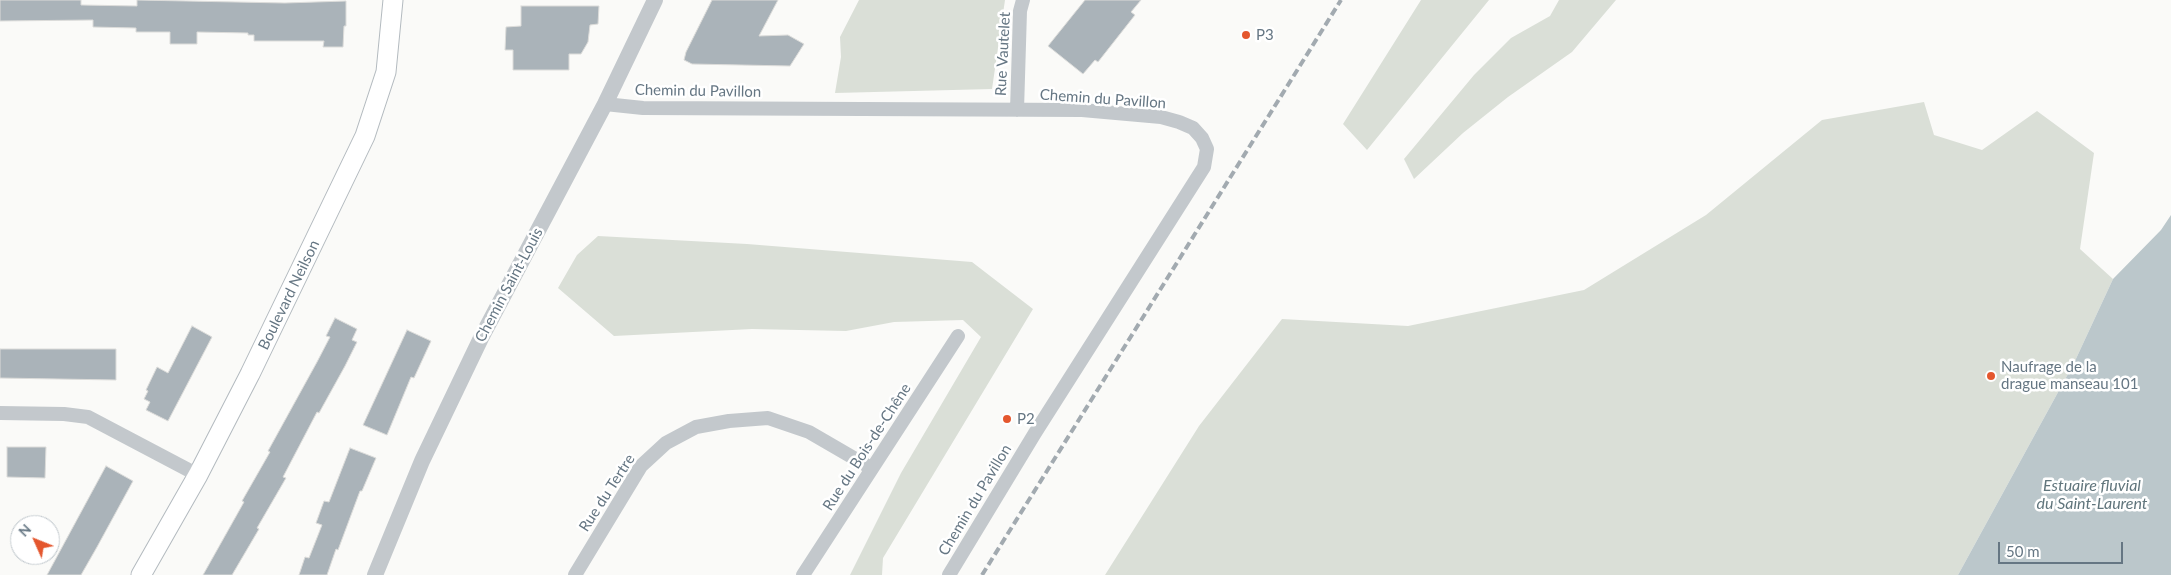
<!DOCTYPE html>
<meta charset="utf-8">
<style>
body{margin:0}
#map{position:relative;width:2171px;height:575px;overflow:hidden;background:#fafaf8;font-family:Lato,sans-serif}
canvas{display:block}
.north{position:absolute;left:10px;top:515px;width:50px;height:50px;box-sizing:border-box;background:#fff;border:1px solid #c1c8cd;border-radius:50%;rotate:314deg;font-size:14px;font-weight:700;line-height:20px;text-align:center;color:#657683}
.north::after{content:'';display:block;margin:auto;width:18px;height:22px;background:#e4572e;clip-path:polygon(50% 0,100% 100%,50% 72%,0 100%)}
.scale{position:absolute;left:1998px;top:542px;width:125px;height:22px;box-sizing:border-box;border:2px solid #657683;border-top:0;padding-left:6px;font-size:15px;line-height:18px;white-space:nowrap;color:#657683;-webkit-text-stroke:4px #fff;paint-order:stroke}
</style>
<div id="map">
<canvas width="2171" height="575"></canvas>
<div class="north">N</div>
<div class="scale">50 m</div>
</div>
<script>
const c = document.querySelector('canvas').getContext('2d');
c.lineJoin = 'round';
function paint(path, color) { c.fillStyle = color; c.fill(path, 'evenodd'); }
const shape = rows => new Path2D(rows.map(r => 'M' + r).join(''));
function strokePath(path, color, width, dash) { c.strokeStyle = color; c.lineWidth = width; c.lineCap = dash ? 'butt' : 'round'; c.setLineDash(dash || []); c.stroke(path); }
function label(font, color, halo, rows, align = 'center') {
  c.font = font + ' Lato,sans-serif'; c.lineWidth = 5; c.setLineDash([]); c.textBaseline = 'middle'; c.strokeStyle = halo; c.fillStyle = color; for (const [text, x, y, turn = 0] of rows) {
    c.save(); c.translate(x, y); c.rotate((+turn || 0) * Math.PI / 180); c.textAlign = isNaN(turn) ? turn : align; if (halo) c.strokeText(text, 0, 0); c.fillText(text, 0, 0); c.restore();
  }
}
const green = shape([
 [859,0,1005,0,992,89,835,93,841,57,840,37],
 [1421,0,1489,0,1367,150,1343,124],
 [1559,0,1616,0,1572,52,1508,97,1463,133,1414,179,1404,159,1474,75,1511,38,1550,16],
 [1924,102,1934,135,1982,150,2037,111,2094,153,2080,249,2113,279,2074,363,1958,575,1105,575,1199,426,1282,319,1408,326,1584,290,1706,215,1822,120],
 [598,236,747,244,972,262,1033,309,883,558,882,575,850,575,901,473,981,337,963,320,894,322,846,331,752,329,614,336,558,288,577,255]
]);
const water = shape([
 [2171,215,2171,575,1958,575,2074,363,2113,279,2161,230]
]);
const building = shape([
 [0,0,81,0,81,5,137,6,137,0,285,3,346,1,346,26,344,26,343,47,323,47,324,41,254,41,254,35,248,35,248,33,197,32,197,44,170,44,170,32,136,32,136,28,93,27,93,20,0,21,0,0],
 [712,0,778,0,759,36,788,35,804,44,790,66,692,64,684,60,686,52,712,0],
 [1085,0,1141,0,1131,12,1135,15,1098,62,1095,60,1083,74,1048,46,1085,0],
 [521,6,599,6,598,24,590,25,588,42,581,54,569,54,569,70,513,70,513,50,505,50,506,27,521,26,521,6],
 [335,318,357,329,352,340,357,342,345,366,319,413,317,412,283,477,286,478,257,528,259,529,232,575,203,575,244,502,242,501,270,452,268,451,317,362,330,337,326,336,335,318],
 [192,326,212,337,168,421,146,410,150,402,144,399,148,391,146,390,157,367,168,373,192,326],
 [407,330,431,341,414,378,411,377,387,435,363,425,407,330],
 [0,349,116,349,116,380,0,378,0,349],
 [7,447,46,447,45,478,7,477,7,447],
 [350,448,376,458,362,491,360,491,338,550,336,549,327,575,299,575,305,557,309,558,322,525,316,523,324,501,329,502,350,448],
 [106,466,133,481,97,547,81,575,47,575,106,466]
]);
const minor = shape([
 [605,104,643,108,1082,110,1161,117,1179,122,1193,128,1202,138,1207,149,1204,167,1035,433,949,575],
 [1017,110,1020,11,1023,0],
 [0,413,64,414,88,417,198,475],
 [575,575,641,466,666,443,696,427,729,421,768,418,809,432,871,468],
 [803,575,958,336]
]);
const tertiary = shape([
 [375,575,422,461,481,338,605,104,655,0]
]);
const secondary = shape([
 [141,575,198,475,250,374,365,136,386,72,393,0]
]);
const rail = shape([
 [982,575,1341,0]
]);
const markers = [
 [1246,35,5,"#e4572e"],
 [1991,376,5,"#e4572e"],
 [1007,419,5,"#e4572e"]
];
const poiNames = [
 ["P3",1256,35],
 ["Naufrage de la",2001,367],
 ["drague manseau 101",2001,384],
 ["P2",1017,419]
];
const streetNames = [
 ["Rue Vautelet",1003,54,-87],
 ["Chemin du Pavillon",698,91,1],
 ["Chemin du Pavillon",1103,99,4],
 ["Chemin Saint-Louis",509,285,-62],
 ["Boulevard Neilson",289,295,-64],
 ["Rue du Bois-de-Chêne",867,447,-57],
 ["Rue du Tertre",607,493,-57],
 ["Chemin du Pavillon",975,500,-59]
];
const waterNames = [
 ["Estuaire fluvial",2092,486],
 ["du Saint-Laurent",2092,504]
];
paint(green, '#dadfd7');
paint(water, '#bbc7cb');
paint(building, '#aab3b9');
strokePath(building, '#dcdcda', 1);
strokePath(secondary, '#b3babf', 21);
strokePath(minor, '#c3c8cc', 14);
strokePath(tertiary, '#c3c8cc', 16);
strokePath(secondary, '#fff', 19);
strokePath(rail, '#a2aab0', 4, [8, 4]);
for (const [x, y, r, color] of markers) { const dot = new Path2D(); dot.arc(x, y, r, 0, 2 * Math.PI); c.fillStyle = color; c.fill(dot); strokePath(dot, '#fff', 2); }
label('15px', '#657683', '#fff', poiNames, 'left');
label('15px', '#657683', '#fff', streetNames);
label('italic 16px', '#60757c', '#fff', waterNames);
</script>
